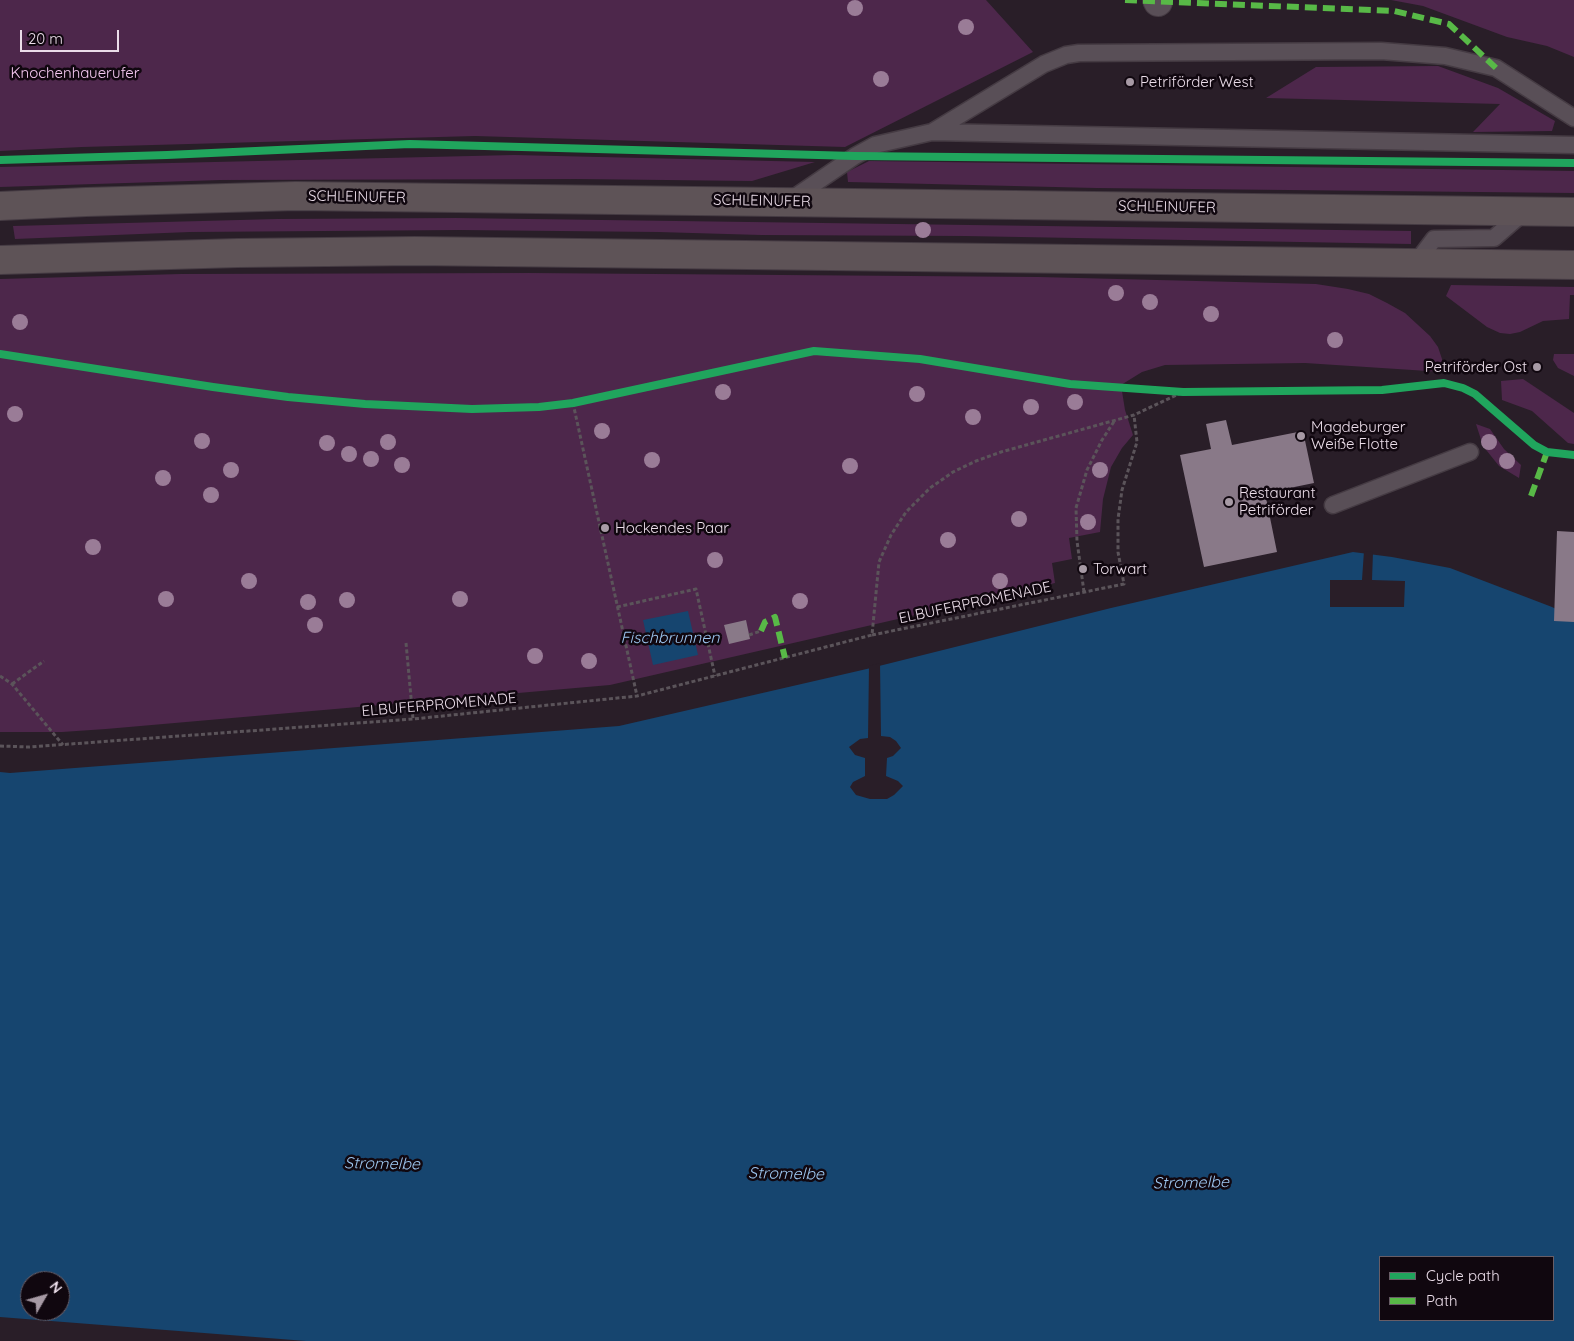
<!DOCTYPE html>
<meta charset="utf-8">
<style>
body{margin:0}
#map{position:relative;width:1574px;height:1341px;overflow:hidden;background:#291e28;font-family:Quicksand,sans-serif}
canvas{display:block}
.legend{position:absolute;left:1379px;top:1256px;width:175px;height:65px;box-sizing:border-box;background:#10070f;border:1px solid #685d66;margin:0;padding:6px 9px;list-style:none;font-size:15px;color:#ebdde9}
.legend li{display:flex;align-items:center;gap:10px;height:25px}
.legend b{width:25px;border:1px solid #685d66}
.north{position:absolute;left:20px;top:1271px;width:50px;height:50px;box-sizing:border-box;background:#10070f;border:1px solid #685d66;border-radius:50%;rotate:52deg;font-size:14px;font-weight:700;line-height:20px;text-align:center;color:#ebdde9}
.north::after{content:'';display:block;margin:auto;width:18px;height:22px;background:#a79aa5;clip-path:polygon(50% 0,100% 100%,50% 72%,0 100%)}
.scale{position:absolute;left:20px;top:30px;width:99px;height:22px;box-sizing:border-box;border:2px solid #ebdde9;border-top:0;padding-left:6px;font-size:15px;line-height:18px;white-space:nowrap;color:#ebdde9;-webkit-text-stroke:4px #10070f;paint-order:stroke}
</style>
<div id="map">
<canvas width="1574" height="1341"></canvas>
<ul class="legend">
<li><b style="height:6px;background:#20a55d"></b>Cycle path</li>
<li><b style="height:6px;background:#58b947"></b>Path</li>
</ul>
<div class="north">N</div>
<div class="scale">20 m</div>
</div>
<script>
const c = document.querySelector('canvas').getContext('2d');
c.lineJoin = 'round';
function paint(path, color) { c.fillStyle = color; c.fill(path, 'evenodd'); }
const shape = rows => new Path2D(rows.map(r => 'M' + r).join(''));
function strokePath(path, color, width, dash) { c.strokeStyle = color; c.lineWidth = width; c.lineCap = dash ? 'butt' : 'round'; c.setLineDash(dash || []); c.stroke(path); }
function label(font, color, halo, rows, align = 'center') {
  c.font = font + ' Quicksand,sans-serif'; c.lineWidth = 5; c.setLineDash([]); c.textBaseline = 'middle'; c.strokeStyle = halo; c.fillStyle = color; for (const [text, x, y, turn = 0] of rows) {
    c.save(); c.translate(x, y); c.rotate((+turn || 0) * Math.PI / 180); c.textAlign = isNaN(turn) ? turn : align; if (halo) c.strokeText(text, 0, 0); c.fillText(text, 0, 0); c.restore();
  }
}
const green = shape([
 [0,0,986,0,1033,52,845,147,475,136,82,147,0,151],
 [1391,0,1574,0,1574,57,1547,46,1507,37,1423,6],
 [1438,66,1498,88,1555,121,1552,131,1473,132,1500,104,1266,98,1316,67],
 [514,155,815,162,752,181,578,179,221,180,0,187,0,167],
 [869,161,1574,171,1574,193,1096,188,848,182,847,172],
 [456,218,1411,231,1411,244,964,236,761,235,658,232,460,230,190,232,15,239,13,226,277,219],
 [529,273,1039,277,1316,284,1348,289,1369,294,1387,303,1405,313,1430,336,1438,347,1442,359,1443,372,1305,363,1165,365,1142,372,1121,385,1125,410,1133,435,1122,448,1111,467,1103,499,1100,532,1069,538,1072,559,1052,563,1055,583,610,685,106,729,62,732,0,732,0,279,181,274],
 [1451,285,1574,287,1574,295,1570,295,1569,319,1543,321,1520,332,1510,334,1500,333,1487,327,1446,296],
 [1554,354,1574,354,1574,376,1558,368,1553,360],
 [1523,379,1574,413,1574,444,1568,443,1532,411,1502,400,1501,381],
 [1476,424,1490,429,1504,449,1521,465,1519,478,1499,466,1483,446]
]);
const water = shape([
 [1353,552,1392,557,1450,568,1552,607,1574,618,1574,1341,306,1341,0,1317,0,772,10,773,619,726,871,668,1111,608],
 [1380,1257,1553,1257,1553,1320,1380,1320],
 [30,1281,60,1281,60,1311,30,1311],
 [688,611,698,655,653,665,643,620]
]);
const pier = shape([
 [1364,551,1373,552,1372,580,1405,581,1404,607,1330,607,1330,580,1362,580],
 [880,663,881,736,890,737,896,741,901,748,893,756,887,758,886,776,898,781,903,786,894,795,887,799,870,799,856,795,850,787,853,782,865,776,865,758,855,755,849,747,860,739,868,738,869,666]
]);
const building = shape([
 [1226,420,1232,445,1303,431,1314,483,1265,493,1277,552,1204,567,1180,455,1211,449,1206,424],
 [1557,531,1574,532,1574,622,1554,621],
 [746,620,750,639,729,644,724,625]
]);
const path = shape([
 [573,403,637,696],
 [1269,511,1308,510],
 [1084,592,1077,541,1076,508,1087,470,1102,440,1115,420],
 [617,607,696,589,715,676],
 [749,635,761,631],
 [872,635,1124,584,1118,552,1118,519,1122,490,1137,442,1134,415],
 [406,643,413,719],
 [0,676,12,684,63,745],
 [12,684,44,661],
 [0,746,29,747,413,719,637,696,872,635,879,562,891,535,906,512,930,488,953,472,976,461,1001,452,1134,415,1183,392]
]);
const lane = shape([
 [932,132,1574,145],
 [789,201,855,156,875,145,932,132,1044,64,1066,55,1079,53,1381,51,1445,56,1496,68,1574,118],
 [1416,263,1434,239,1494,238,1525,211],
 [1333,505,1470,452]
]);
const street = shape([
 [1157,0,1158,2]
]);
const secondary = shape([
 [0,206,86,202,296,196,1574,212],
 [0,260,238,253,415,251,1574,265]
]);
const quiet = shape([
 [1125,0,1394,11,1449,24,1496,68],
 [1531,496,1547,452],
 [761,631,765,622,775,617,785,658]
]);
const cycleway = shape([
 [0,160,167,155,410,144,855,156,1574,163],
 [0,354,213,387,288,397,365,404,472,409,539,407,573,403,814,351,920,359,1070,384,1183,392,1382,390,1444,383,1463,388,1475,394,1534,445,1547,452,1574,455]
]);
const trees = [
 [855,8],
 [966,27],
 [881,79],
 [923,230],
 [1116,293],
 [1150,302],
 [1211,314],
 [20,322],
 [1335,340],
 [723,392],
 [917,394],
 [1075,402],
 [1031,407],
 [15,414],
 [973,417],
 [602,431],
 [202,441],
 [388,442],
 [1489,442],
 [327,443],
 [349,454],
 [371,459],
 [652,460],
 [1507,461],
 [402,465],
 [850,466],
 [231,470],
 [1100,470],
 [163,478],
 [211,495],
 [1019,519],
 [1088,522],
 [948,540],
 [93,547],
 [715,560],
 [249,581],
 [1000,581],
 [166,599],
 [460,599],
 [347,600],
 [800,601],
 [308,602],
 [315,625],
 [535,656],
 [589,661]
];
const markers = [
 [1130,82,5,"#a79aa5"],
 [1537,367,5,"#a79aa5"],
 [1301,436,5,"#a79aa5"],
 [1229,502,5,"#a79aa5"],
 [605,528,5,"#a79aa5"],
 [1083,569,5,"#a79aa5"]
];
const parkNames = [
 ["Knochenhauerufer",75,73]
];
const poiNames = [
 ["Petriförder West",1140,82],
 ["Petriförder Ost",1527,367,"right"],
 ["Magdeburger",1311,427],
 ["Weiße Flotte",1311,444],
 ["Restaurant",1239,493],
 ["Petriförder",1239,510],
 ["Hockendes Paar",615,528],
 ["Torwart",1093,569]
];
const streetNames = [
 ["SCHLEINUFER",357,197,1],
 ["SCHLEINUFER",762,201,1],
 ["SCHLEINUFER",1167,207,1],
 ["ELBUFERPROMENADE",975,603,-12],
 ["ELBUFERPROMENADE",439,705,-5]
];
const waterNames = [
 ["Fischbrunnen",670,638],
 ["Stromelbe",382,1164,1],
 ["Stromelbe",786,1174,1],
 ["Stromelbe",1191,1183,-1]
];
paint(green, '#4d274b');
paint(water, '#16456f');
paint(pier, '#291e28');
paint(building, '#897988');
strokePath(lane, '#453b43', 19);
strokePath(street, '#453b43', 30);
strokePath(secondary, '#453b43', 30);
strokePath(path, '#5b545a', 3, [4, 2.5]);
strokePath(lane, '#594f57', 16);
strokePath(street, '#594f57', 28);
strokePath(secondary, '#5e5357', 28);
strokePath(quiet, '#58b947', 6, [12, 6]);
strokePath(cycleway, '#20a55d', 8);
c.fillStyle = '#9a7c97';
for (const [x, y] of trees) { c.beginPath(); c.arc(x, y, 8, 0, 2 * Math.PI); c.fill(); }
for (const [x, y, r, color] of markers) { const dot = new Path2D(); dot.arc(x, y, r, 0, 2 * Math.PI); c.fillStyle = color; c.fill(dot); strokePath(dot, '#10070f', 2); }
label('15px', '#f6c9f2', '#10070f', parkNames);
label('15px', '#ebdde9', '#10070f', poiNames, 'left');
label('15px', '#ebdde9', '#10070f', streetNames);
label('italic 16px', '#9ec7f1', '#10070f', waterNames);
</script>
